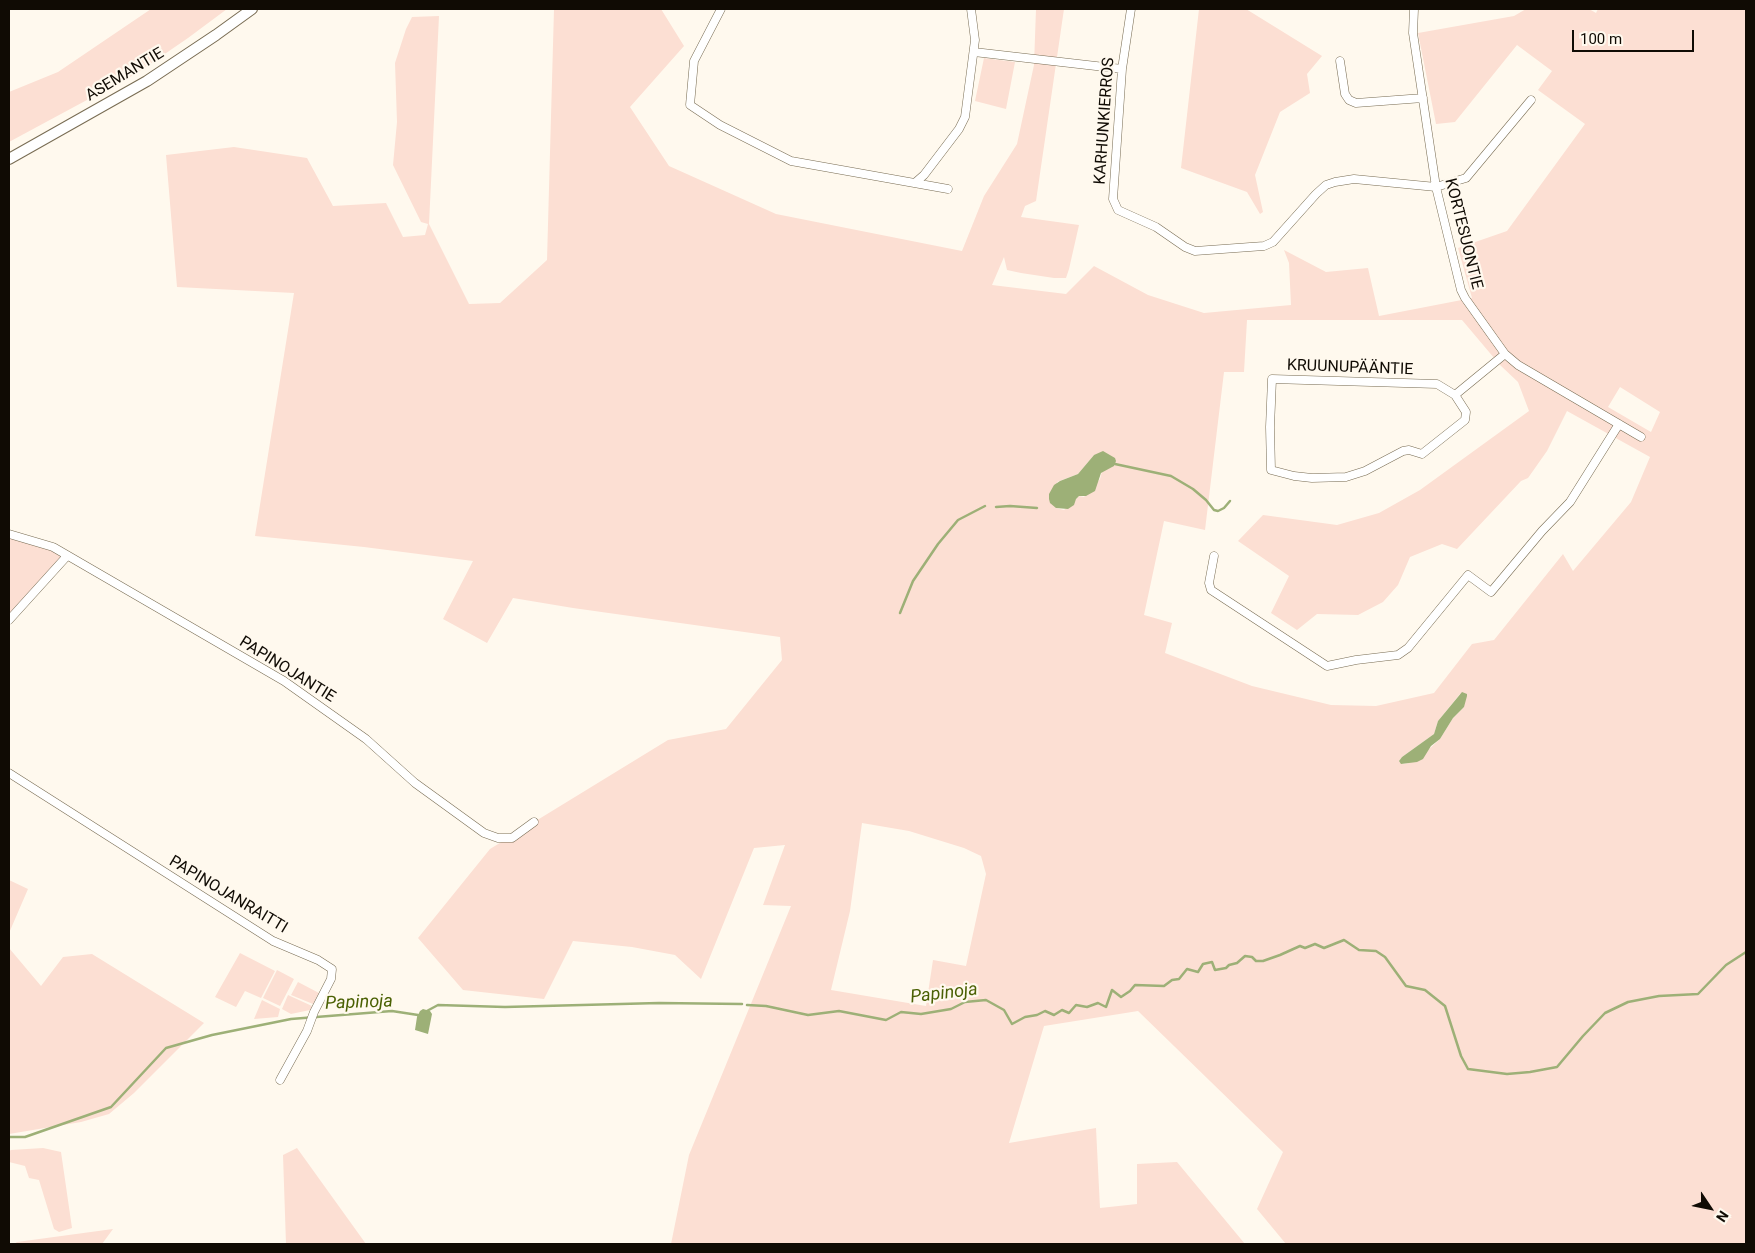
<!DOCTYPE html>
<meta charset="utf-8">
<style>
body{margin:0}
#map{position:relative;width:1755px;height:1253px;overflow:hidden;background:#fff9ee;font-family:Roboto,sans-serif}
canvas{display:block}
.frame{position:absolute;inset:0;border:10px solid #100b04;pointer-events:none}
.north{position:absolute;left:1685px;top:1183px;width:50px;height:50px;-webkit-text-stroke:4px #fff9ee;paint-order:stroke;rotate:124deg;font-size:14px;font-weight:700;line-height:20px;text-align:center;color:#100b04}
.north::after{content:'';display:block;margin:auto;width:18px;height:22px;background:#100b04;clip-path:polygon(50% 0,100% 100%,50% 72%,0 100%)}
.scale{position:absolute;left:1572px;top:30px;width:122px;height:22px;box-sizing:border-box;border:2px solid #100b04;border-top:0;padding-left:6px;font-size:15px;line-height:18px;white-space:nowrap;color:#100b04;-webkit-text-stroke:4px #fff9ee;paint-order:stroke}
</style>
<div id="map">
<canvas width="1755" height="1253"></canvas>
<div class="frame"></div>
<div class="north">N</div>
<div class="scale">100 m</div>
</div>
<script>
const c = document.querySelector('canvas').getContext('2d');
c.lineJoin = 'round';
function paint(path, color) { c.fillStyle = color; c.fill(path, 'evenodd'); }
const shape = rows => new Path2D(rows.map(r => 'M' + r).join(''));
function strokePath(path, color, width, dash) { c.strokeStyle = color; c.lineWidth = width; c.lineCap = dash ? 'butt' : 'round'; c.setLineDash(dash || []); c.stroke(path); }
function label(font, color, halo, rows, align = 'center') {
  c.font = font + ' Roboto,sans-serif'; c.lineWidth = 4.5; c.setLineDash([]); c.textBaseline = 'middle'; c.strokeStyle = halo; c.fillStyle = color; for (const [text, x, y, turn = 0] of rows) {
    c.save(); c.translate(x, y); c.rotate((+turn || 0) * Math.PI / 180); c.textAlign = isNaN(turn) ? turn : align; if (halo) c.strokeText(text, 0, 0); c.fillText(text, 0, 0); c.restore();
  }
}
const green = shape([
 [151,9,227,9,188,38,137,73,9,142,9,92,58,72],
 [554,9,661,9,684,46,630,107,669,166,776,214,962,251,984,196,1017,144,1034,65,1036,9,1064,9,1036,201,1025,206,1021,217,1079,225,1069,269,1066,278,1054,278,1021,273,1007,270,1004,257,992,285,1066,294,1094,266,1148,295,1204,313,1291,305,1289,263,1284,250,1326,272,1368,268,1379,316,1472,298,1458,248,1507,231,1585,124,1538,90,1552,71,1517,45,1455,122,1436,124,1418,33,1514,16,1526,9,1589,9,1596,13,1598,9,1746,9,1746,1244,1286,1244,1257,1209,1283,1152,1138,1011,1044,1026,1009,1143,1096,1128,1100,1208,1137,1204,1137,1164,1177,1162,1245,1244,671,1244,689,1155,791,906,763,905,785,845,754,848,701,979,675,955,632,947,573,941,544,999,463,990,418,938,490,849,668,740,726,729,782,660,780,637,573,608,513,598,487,643,443,619,473,561,364,547,255,536,294,293,177,287,166,155,234,147,307,158,333,206,386,203,403,237,425,235,428,224,421,222,393,165,397,122,395,63,406,29,412,17,439,16,429,224,469,304,500,303,547,260],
 [1247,320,1462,320,1500,365,1518,382,1529,411,1420,490,1379,513,1337,525,1263,515,1238,541,1289,576,1271,613,1297,630,1317,614,1358,615,1383,602,1398,585,1410,557,1442,544,1457,549,1521,481,1528,478,1547,451,1567,411,1650,457,1631,502,1573,571,1563,554,1494,640,1472,644,1434,693,1376,706,1331,705,1252,686,1165,653,1172,623,1144,615,1164,521,1205,530,1224,372,1244,372],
 [1620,387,1660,412,1651,432,1608,407],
 [1094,455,1112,467,1102,471,1100,479,1084,497,1079,496,1064,510,1056,508,1057,482,1078,474],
 [1460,694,1464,707,1453,718,1440,739,1428,750,1409,763,1403,764,1399,761,1402,757,1434,734,1438,721],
 [862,823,909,831,964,848,981,856,986,874,966,966,933,960,926,1006,831,990,850,911],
 [1199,9,1246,9,1322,56,1307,74,1310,93,1280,112,1255,175,1263,212,1260,214,1247,192,1181,168],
 [984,58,1015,62,1006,109,975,101],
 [9,534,67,556,9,620],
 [9,880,28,889,9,933],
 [9,948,41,986,63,957,92,954,204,1023,134,1093,109,1114,81,1122,9,1134],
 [240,953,275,971,261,998,245,991,236,1007,215,997],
 [277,970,294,979,280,1006,263,998],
 [298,982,319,993,313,1004,291,995],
 [288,995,312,1006,310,1010,291,1014,282,1009],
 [262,1000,280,1009,278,1017,254,1019],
 [43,1148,61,1152,72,1228,59,1232,54,1229,39,1180,29,1178,25,1166,9,1162,9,1151,11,1150],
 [297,1148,366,1244,286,1244,283,1155],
 [113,1229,102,1244,14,1244,17,1242]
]);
const water = shape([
 [1103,451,1115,458,1116,461,1114,466,1101,473,1095,491,1086,496,1079,496,1076,499,1074,505,1068,509,1056,508,1050,503,1049,499,1049,494,1054,485,1060,481,1078,474,1094,455],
 [1462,692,1467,694,1467,696,1464,707,1453,718,1440,739,1431,746,1423,759,1417,762,1401,764,1399,761,1402,757,1434,734,1438,721],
 [423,1009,430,1011,432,1014,428,1034,415,1030,417,1017,420,1011]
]);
const stream = shape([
 [1115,464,1171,476,1193,489,1206,500,1214,510,1218,511,1224,508,1230,501],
 [996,507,1010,506,1037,508],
 [900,613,913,581,938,544,958,520,985,506],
 [747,1005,766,1006,808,1015,839,1011,886,1020,901,1012,921,1014,951,1009,965,1002,986,1000,1004,1010,1012,1024,1025,1017,1037,1015,1045,1011,1054,1015,1062,1010,1069,1013,1076,1005,1087,1007,1098,1003,1106,1007,1112,990,1121,997,1130,991,1135,985,1164,986,1172,980,1179,979,1187,969,1198,972,1203,964,1212,962,1215,970,1226,968,1229,965,1237,963,1245,956,1252,957,1256,961,1263,961,1280,955,1300,946,1305,948,1315,944,1324,948,1344,940,1359,950,1376,951,1385,957,1406,986,1425,990,1445,1006,1461,1056,1468,1069,1507,1074,1530,1072,1557,1067,1583,1036,1605,1013,1628,1002,1659,996,1698,994,1726,965,1746,952],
 [425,1012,438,1005,505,1007,659,1003,742,1004],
 [9,1137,25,1137,111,1107,166,1048,212,1035,291,1019,392,1011,418,1015,419,1017]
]);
const minor = shape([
 [721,9,694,61,690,105,720,125,791,161,948,189],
 [1131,9,1122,69,1113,199,1118,210,1156,227,1185,247,1195,251,1264,246,1273,242,1316,194,1326,185,1335,182,1354,179,1436,187,1466,178,1531,100],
 [1414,9,1413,33,1436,187,1461,290,1465,298,1505,354,1518,365,1641,437],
 [974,52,1122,69],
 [1340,61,1345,94,1349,100,1356,103,1423,98],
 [916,182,924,175,959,129,965,117,975,40,971,9],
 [1455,395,1466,412,1465,420,1422,454,1409,450,1403,451,1365,471,1346,477,1312,478,1294,476,1271,470,1270,427,1272,379,1437,384,1455,395,1505,354],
 [9,534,53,547,284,681,366,739,415,783,484,833,498,838,512,838,534,822],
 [1214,556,1209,583,1211,590,1327,666,1356,660,1398,655,1408,648,1468,575,1491,592,1542,531,1570,502,1619,424],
 [9,620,67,556],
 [9,773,273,941,318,960,332,969,331,979,314,1012,307,1031,280,1080]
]);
const major = shape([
 [9,159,147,81,216,35,252,9]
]);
const streetNames = [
 ["ASEMANTIE",125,75,-31],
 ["KARHUNKIERROS",1105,121,-86],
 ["KORTESUONTIE",1463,234,76],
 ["KRUUNUPÄÄNTIE",1350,368,2],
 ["PAPINOJANTIE",287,670,32],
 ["PAPINOJANRAITTI",228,895,31]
];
const waterNames = [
 ["Papinoja",944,994,-7],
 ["Papinoja",359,1003,-2]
];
paint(green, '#fcdfd3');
paint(water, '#9db077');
strokePath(stream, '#9db077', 2.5);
strokePath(minor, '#786c53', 9);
strokePath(major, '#786c53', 12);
strokePath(minor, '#fff', 8);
strokePath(major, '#fff', 10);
label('16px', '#100b04', '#fff9ee', streetNames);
label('italic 18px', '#4a6003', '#fff9ee', waterNames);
</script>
